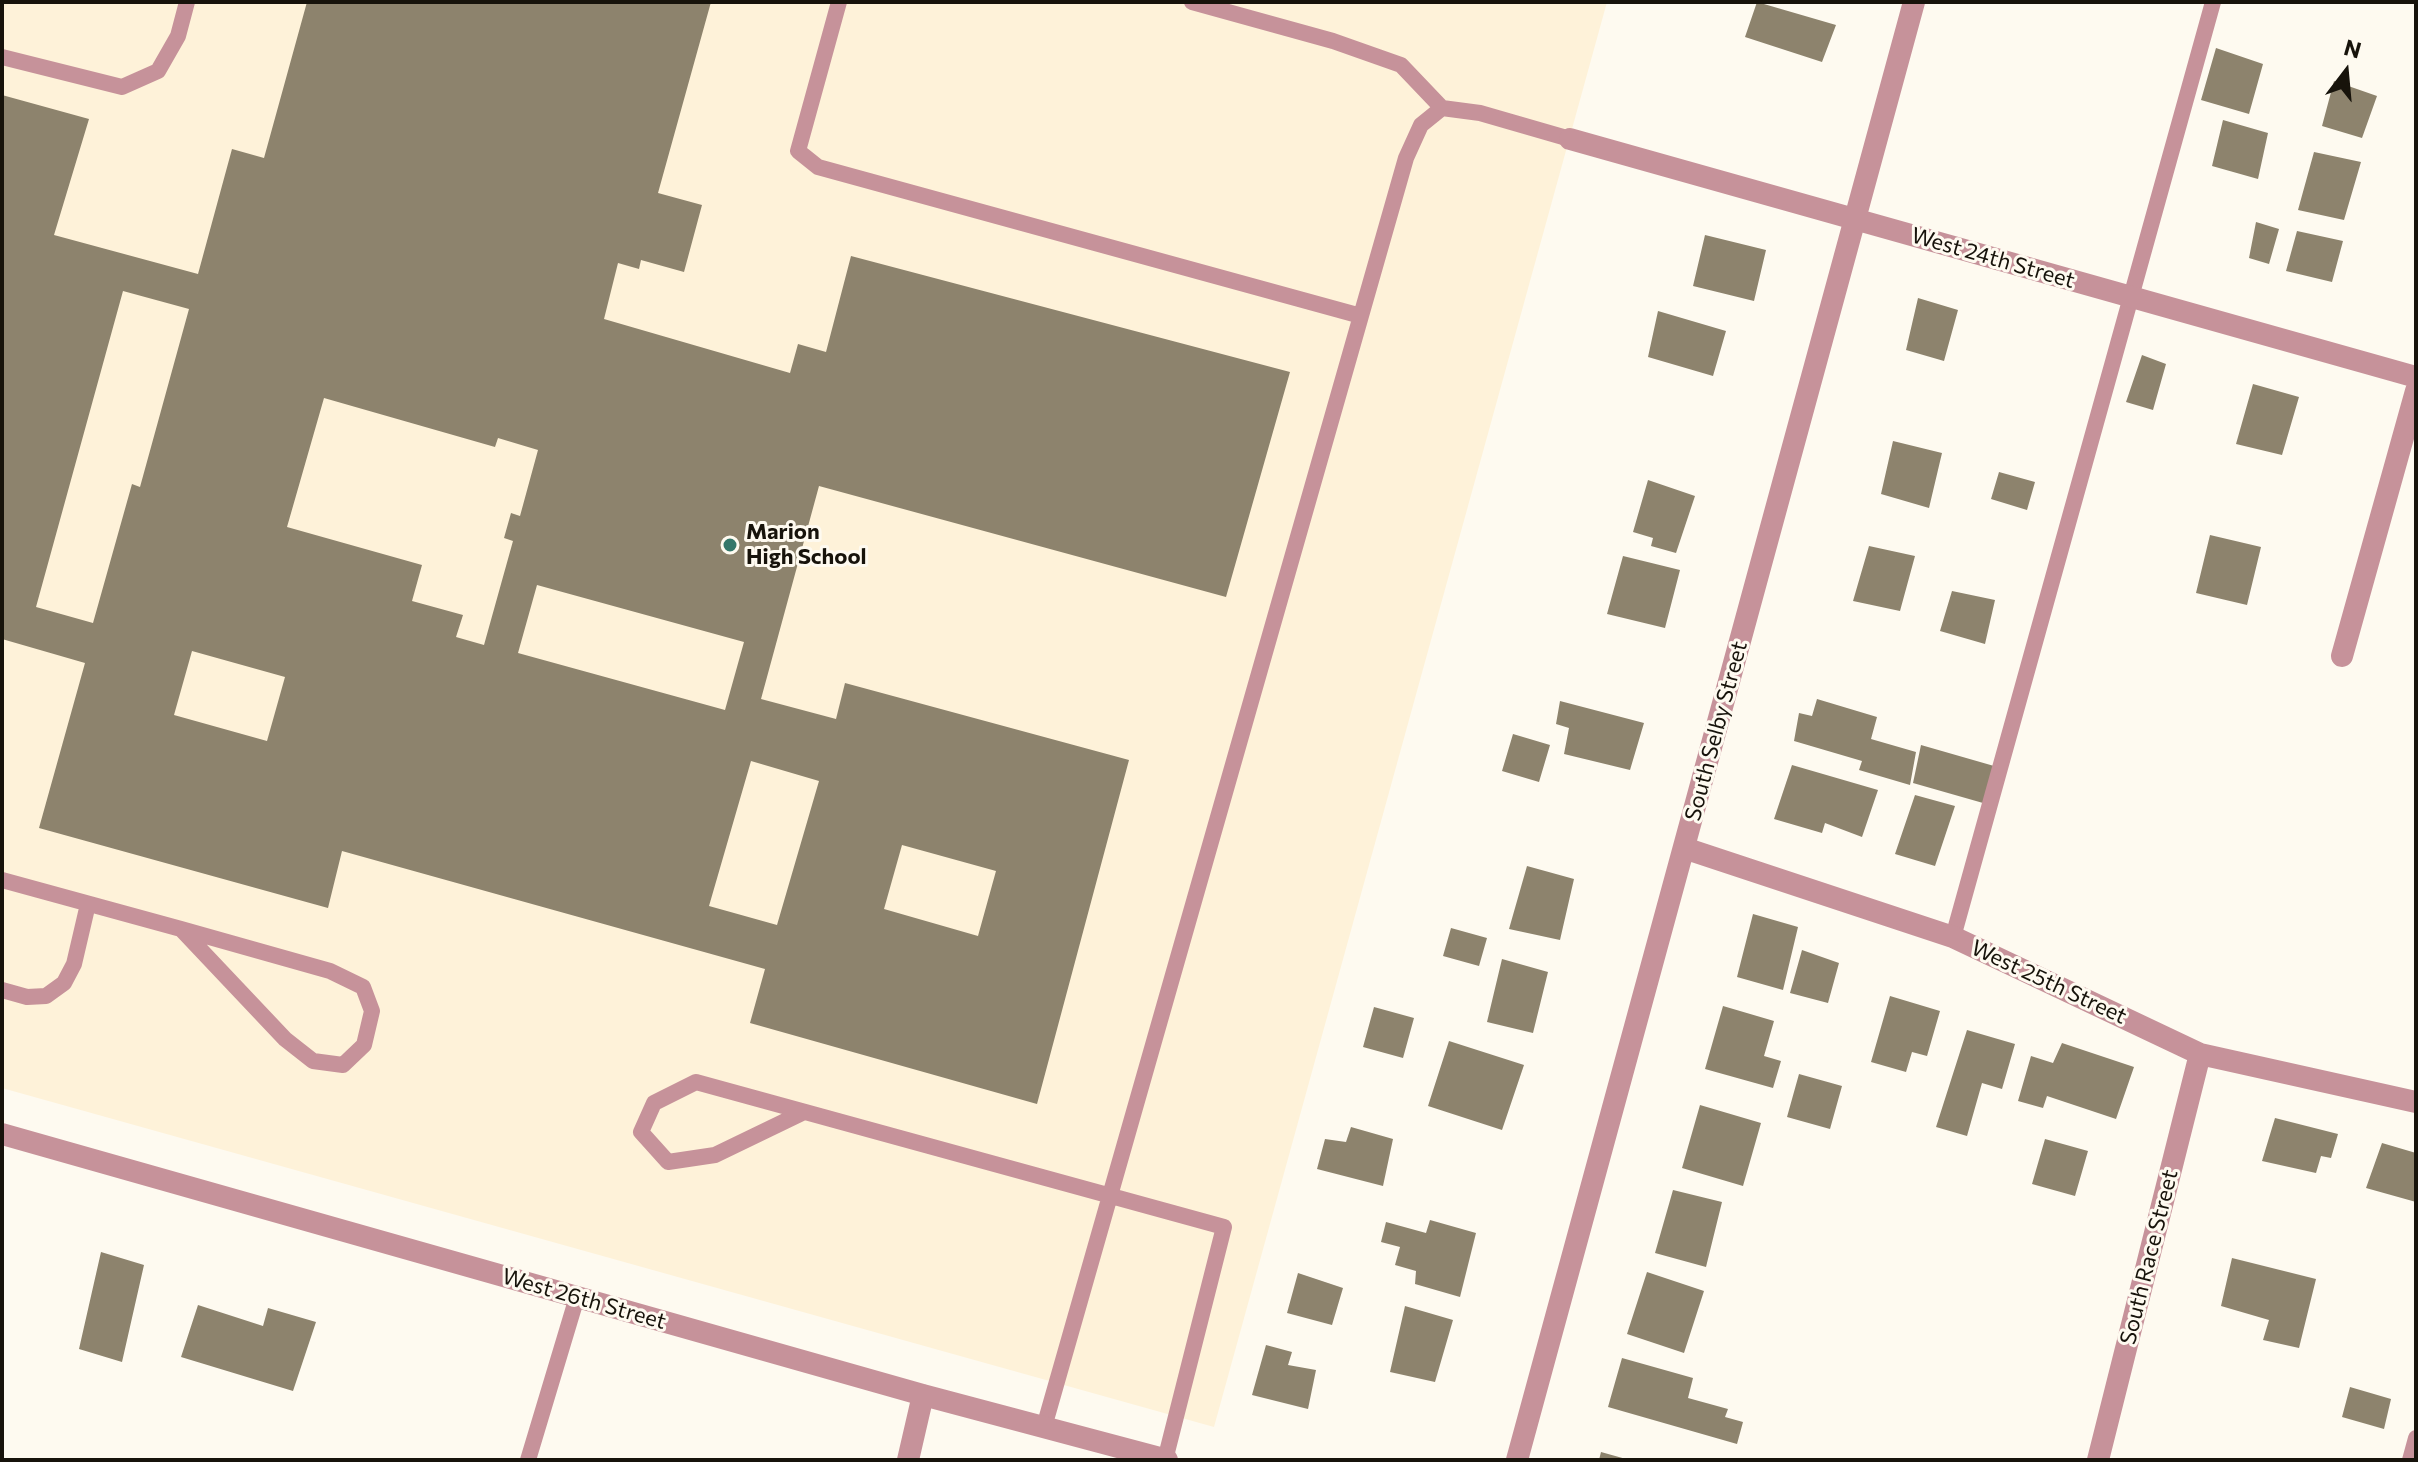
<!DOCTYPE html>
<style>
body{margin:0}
#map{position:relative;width:2418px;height:1462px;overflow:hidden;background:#fefaf0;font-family:Commissioner,sans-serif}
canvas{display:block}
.frame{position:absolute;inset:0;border:4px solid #17130b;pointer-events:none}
.north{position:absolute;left:2306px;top:32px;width:80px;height:80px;-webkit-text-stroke:6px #fefaf0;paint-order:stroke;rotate:16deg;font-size:22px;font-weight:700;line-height:32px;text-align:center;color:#17130b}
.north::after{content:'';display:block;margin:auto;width:28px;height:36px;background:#17130b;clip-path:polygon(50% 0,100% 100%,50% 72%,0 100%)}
</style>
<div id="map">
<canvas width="2418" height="1462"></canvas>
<div class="frame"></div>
<div class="north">N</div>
</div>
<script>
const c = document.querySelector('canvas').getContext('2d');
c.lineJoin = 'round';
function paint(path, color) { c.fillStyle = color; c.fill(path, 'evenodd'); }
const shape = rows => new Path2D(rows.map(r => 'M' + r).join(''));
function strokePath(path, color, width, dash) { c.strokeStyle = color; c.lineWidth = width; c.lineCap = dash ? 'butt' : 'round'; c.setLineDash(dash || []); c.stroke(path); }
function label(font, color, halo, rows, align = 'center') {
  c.font = font + ' Commissioner,sans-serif'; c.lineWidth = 6; c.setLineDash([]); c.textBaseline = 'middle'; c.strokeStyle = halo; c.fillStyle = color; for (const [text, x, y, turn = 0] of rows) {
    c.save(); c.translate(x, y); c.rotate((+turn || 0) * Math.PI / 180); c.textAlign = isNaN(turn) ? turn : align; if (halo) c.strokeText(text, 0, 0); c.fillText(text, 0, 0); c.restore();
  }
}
const built = shape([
 [2,2,1607,2,1214,1427,2,1088]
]);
const building = shape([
 [307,2,711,2,658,193,702,205,684,272,641,260,639,269,618,263,604,319,790,373,798,344,826,352,851,256,1290,372,1226,597,819,486,761,699,836,719,845,683,1129,760,1037,1104,750,1023,765,969,342,851,328,908,39,828,85,663,2,639,2,95,89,119,54,235,198,274,232,149,264,158],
 [123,291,189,309,140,487,132,484,93,623,36,607],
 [324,398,495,447,498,438,538,450,520,516,511,513,504,538,513,541,484,645,456,637,463,615,412,601,422,565,287,527],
 [537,585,744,642,725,710,518,653],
 [192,651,285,677,267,741,174,715],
 [751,761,819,781,777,925,709,906],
 [902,845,996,871,978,936,884,909],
 [1757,2,1836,25,1822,62,1745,37],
 [2216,48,2263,64,2249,114,2201,100],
 [2334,81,2377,96,2362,138,2322,126],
 [2223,120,2268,133,2258,179,2212,166],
 [2314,152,2361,162,2344,220,2298,210],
 [2256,222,2279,229,2269,264,2249,258],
 [2297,231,2343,241,2332,282,2286,271],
 [1705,235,1766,250,1754,301,1693,286],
 [1918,298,1958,310,1944,361,1906,350],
 [1658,311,1726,331,1713,376,1648,357],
 [2142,355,2166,364,2153,410,2126,402],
 [2253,384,2299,397,2282,455,2236,444],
 [1893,441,1942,453,1929,508,1881,494],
 [1999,472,2035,482,2027,510,1991,499],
 [1648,480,1695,496,1676,553,1651,546,1653,538,1633,532],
 [2210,535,2261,547,2247,605,2196,593],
 [1869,546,1915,556,1900,611,1853,601],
 [1623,556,1680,570,1665,628,1607,614],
 [1952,591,1995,600,1985,644,1940,631],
 [1817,699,1877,717,1871,739,1916,752,1910,785,1859,770,1862,761,1794,741,1799,713,1812,716],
 [1560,701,1644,723,1630,770,1564,754,1569,728,1556,724],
 [1513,734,1550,745,1539,782,1502,771],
 [1921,745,1994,766,1983,803,1913,783],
 [1792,765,1878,790,1862,837,1825,823,1822,833,1774,819],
 [1915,795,1955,806,1935,866,1895,854],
 [1527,866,1574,879,1560,940,1509,929],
 [1753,914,1798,927,1783,990,1737,977],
 [1451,928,1487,938,1479,966,1443,956],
 [1802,950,1839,963,1828,1003,1790,993],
 [1502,959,1548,972,1533,1033,1487,1022],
 [1890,996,1940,1011,1927,1056,1912,1052,1906,1072,1871,1062],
 [1723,1006,1774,1021,1764,1056,1781,1061,1773,1088,1705,1069],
 [1374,1007,1414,1018,1403,1058,1363,1047],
 [1967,1030,2015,1044,2002,1089,1982,1083,1967,1136,1936,1127],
 [1449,1041,1524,1065,1502,1130,1428,1106],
 [2062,1043,2134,1067,2116,1119,2047,1096,2043,1108,2018,1101,2031,1056,2053,1063],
 [1799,1074,1842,1086,1830,1129,1787,1117],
 [1700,1105,1761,1123,1743,1186,1682,1168],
 [2275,1118,2338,1134,2331,1158,2321,1156,2316,1173,2262,1161],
 [1351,1127,1393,1139,1383,1186,1317,1169,1325,1139,1346,1142],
 [2045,1139,2088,1151,2075,1196,2032,1184],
 [2382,1143,2416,1153,2416,1202,2366,1188],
 [1673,1190,1722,1202,1706,1267,1655,1253],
 [1430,1220,1476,1233,1460,1297,1415,1284,1416,1271,1395,1265,1400,1247,1381,1242,1386,1222,1426,1233],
 [101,1252,144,1265,122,1362,79,1349],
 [2232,1258,2316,1279,2299,1348,2263,1340,2269,1320,2221,1306],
 [1647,1272,1704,1291,1684,1353,1627,1334],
 [1298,1273,1343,1288,1332,1325,1287,1313],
 [198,1305,263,1326,268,1308,316,1322,293,1391,181,1357],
 [1405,1306,1453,1320,1435,1382,1390,1372],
 [1266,1345,1292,1352,1288,1365,1316,1370,1308,1409,1252,1395],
 [1622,1358,1693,1378,1688,1398,1728,1409,1725,1417,1743,1422,1737,1444,1608,1407],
 [2350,1387,2391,1399,2384,1429,2342,1417],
 [1601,1452,1626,1459,1626,1460,1599,1460]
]);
const service = shape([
 [839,2,798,151,818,167,1361,316],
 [1192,2,1333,41,1401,65,1442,108],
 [2,57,122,87,158,71,178,36,187,2],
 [2,880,181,929,330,971,363,987,372,1011,364,1045,343,1065,313,1061,285,1039,181,929],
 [1953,937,2213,2],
 [2,990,27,997,46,996,64,983,74,964,88,904],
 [804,1112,715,1155,668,1162,641,1132,654,1103,696,1082,1224,1227,1165,1460],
 [1044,1427,1406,158,1421,125,1442,108,1480,113,1570,139],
 [528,1460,577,1297],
 [2410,1460,2416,1438]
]);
const minor = shape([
 [1570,139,2416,377],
 [2342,656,2416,391],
 [1684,848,1953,937,2200,1054,2416,1102],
 [2,1134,923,1395,1167,1460],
 [908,1460,923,1395],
 [1517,1460,1914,2],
 [2098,1460,2200,1054]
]);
const markers = [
 [730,545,8,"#34776a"]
];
const streetNames = [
 ["West 24th Street",1993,258,16],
 ["South Selby Street",1716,731,-75],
 ["West 25th Street",2049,982,25],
 ["South Race Street",2149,1257,-76],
 ["West 26th Street",584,1299,16]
];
const poiNames = [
 ["Marion",746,532],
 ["High School",746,557]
];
paint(built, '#fef2d9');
paint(building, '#8d836d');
strokePath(service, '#c6929a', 16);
strokePath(minor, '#c6929a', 22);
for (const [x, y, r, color] of markers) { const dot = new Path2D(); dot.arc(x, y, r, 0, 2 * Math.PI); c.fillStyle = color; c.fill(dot); strokePath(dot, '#fefaf0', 3); }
label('22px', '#17130b', '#fefaf0', streetNames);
label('bold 22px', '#17130b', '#fefaf0', poiNames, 'left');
</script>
